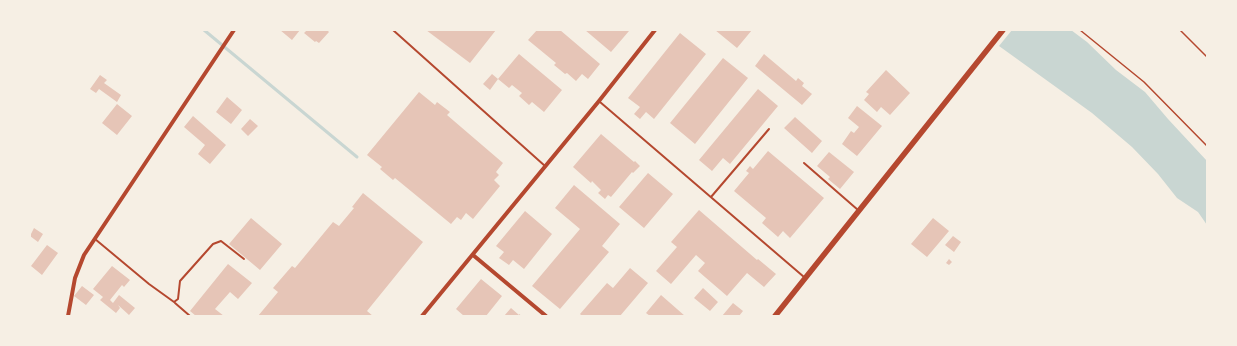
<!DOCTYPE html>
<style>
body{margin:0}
#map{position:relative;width:1237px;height:346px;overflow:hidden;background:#f6efe4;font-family:"Nunito Sans",sans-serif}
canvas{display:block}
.frame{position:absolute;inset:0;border:31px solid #f6efe4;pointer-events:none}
</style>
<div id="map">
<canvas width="1237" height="346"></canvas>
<div class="frame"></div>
</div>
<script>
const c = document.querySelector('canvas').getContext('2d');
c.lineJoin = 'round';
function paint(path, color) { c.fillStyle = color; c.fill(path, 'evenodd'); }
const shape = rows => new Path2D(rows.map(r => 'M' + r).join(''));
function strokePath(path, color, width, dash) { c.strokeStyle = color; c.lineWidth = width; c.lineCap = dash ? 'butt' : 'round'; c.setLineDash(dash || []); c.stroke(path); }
const water = shape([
 [1012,30,1071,30,1087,42,1116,70,1145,92,1168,119,1207,161,1207,225,1198,212,1177,198,1158,174,1132,147,1092,113,999,46]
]);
const stream = shape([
 [204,30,357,157]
]);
const building = shape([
 [280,30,300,30,292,40],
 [307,30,327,30,329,32,319,43,316,41,315,42,304,33],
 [426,30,496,30,470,63],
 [537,30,560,30,600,64,588,79,582,74,576,81,567,73,565,74,554,65,556,63,528,40],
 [585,30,627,30,629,31,611,52],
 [715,30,752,30,737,48],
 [680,33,706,54,654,119,646,112,640,119,634,114,640,107,628,98],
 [519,54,562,90,544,112,532,102,529,105,519,96,522,93,512,85,509,88,498,79],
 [764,54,796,81,798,78,804,83,802,86,812,94,802,105,755,66],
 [723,58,748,78,695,144,670,123],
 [886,70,910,93,890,115,881,107,877,112,864,100,869,94,866,92],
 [492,74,498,79,490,90,483,84],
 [100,75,107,80,104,83,121,95,117,102,99,89,96,93,90,89],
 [758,89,778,106,730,164,723,158,712,171,699,160],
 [419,92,435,105,437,102,450,112,447,115,503,163,496,172,499,175,494,180,500,186,473,219,466,213,461,220,457,217,451,224,395,178,393,180,380,169,382,167,367,155],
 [227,97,242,110,231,124,216,112],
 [117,104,132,116,117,135,102,123],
 [857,106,882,126,857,156,842,144,851,131,854,133,859,127,848,118],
 [193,116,226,145,210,164,198,154,205,145,184,127],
 [795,117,822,141,812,153,784,128],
 [250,119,258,126,248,136,241,129],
 [601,134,634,162,635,161,640,166,633,173,632,172,611,197,608,195,605,199,598,193,601,190,592,181,591,183,573,167],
 [768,151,824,198,790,238,783,231,778,237,762,223,766,218,734,191,749,173,746,171,750,166,753,169],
 [829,152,854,172,840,189,828,179,830,177,817,166],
 [648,173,673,194,644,228,619,207],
 [574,185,620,224,602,246,609,252,560,309,532,286,580,229,555,208],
 [363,193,423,242,367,311,373,316,258,316,278,292,273,288,292,266,295,268,333,222,339,226,354,208,352,207],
 [699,210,757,260,758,259,776,274,764,287,747,273,727,296,698,271,705,263,696,255,671,284,656,271,677,247,671,242],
 [525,211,552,234,524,269,513,260,509,265,499,258,504,252,496,246],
 [251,218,282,244,260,270,229,244],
 [933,218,949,231,927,257,911,244],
 [34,228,43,234,38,242,30,236],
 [953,236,961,242,954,252,945,245],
 [47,245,58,253,42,275,31,266],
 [949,259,952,262,949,265,946,263],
 [228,264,252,283,238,299,230,292,215,309,224,316,196,316,190,311],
 [112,266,130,280,124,287,122,285,110,300,113,303,119,295,135,308,129,315,118,305,120,308,116,313,100,300,103,297,93,289],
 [630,268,648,283,620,316,582,316,580,314,607,283,613,288],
 [481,279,502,296,486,316,464,316,456,309],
 [82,286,94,295,86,305,74,296],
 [703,288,718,302,710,311,694,298],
 [661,295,685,316,650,316,646,313],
 [733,303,743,311,739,316,722,316],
 [511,308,519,315,519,314,522,316,504,316]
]);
const path = shape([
 [1080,30,1144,82,1207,146],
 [1180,30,1207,57]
]);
const service = shape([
 [393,30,545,166],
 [600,102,804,277],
 [804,163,858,210],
 [711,197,769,129],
 [95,239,149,284,174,302,178,299,180,281,213,244,221,241,244,259],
 [175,303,190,316]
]);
const minor = shape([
 [473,255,546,316],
 [68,316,75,278,84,255,234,30],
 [422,316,599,101,655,30]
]);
const secondary = shape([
 [775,316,1003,30]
]);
paint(water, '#c9d6d2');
strokePath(stream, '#c9d6d2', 3);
paint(building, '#e6c5b7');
strokePath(path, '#b5482f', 1.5);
strokePath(service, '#b5482f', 2);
strokePath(minor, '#b5482f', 4);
strokePath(secondary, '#b5482f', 5.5);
</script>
